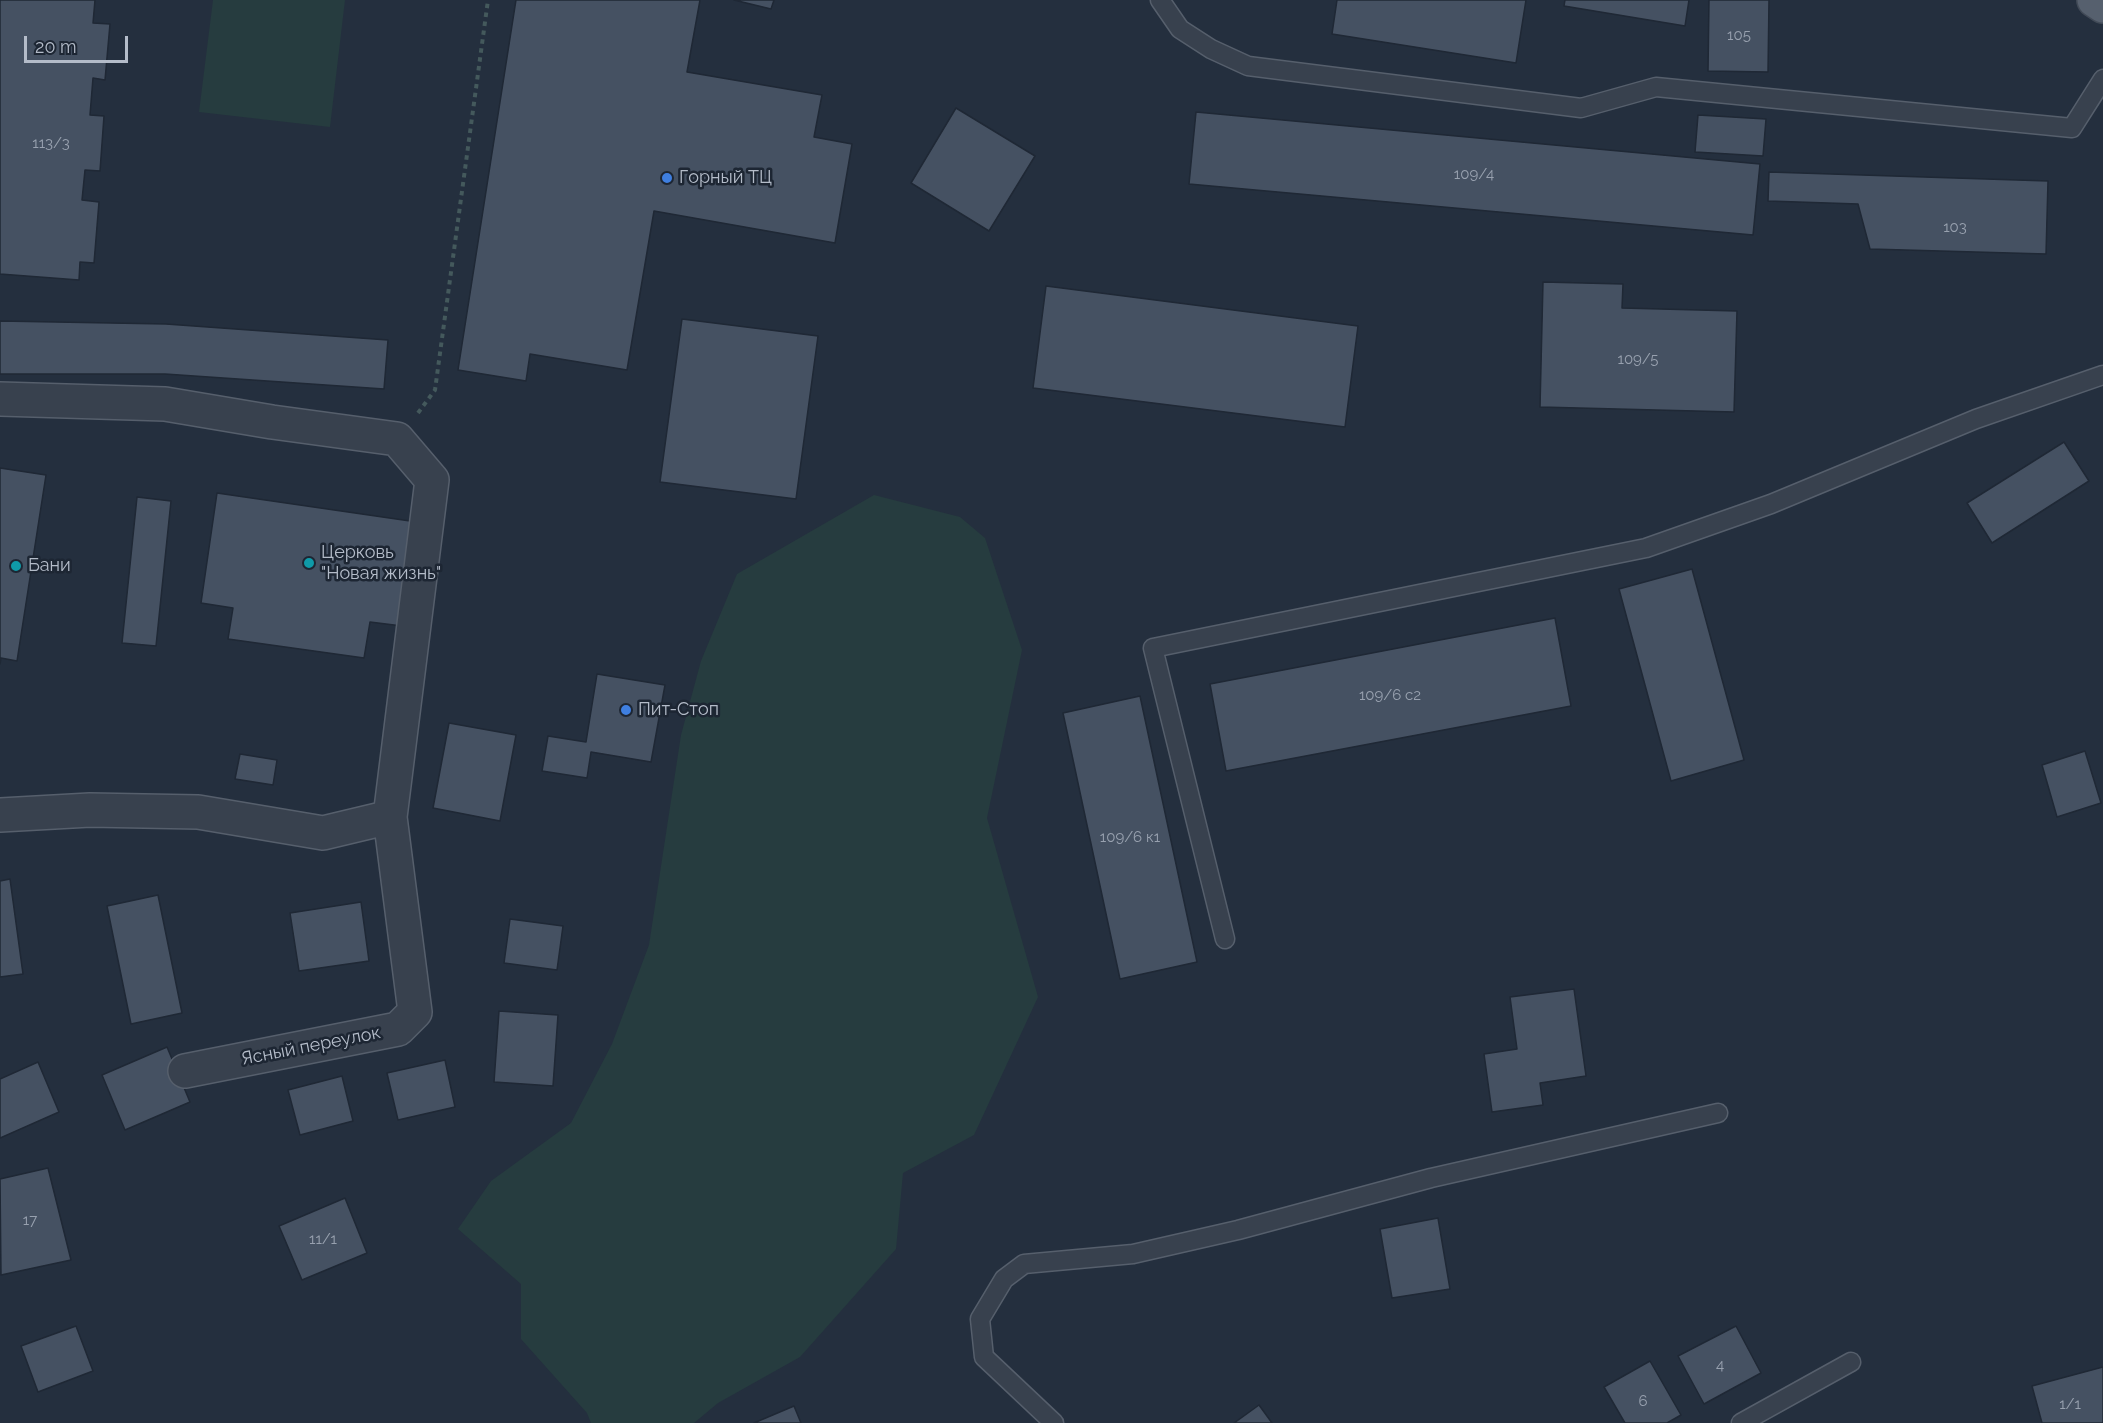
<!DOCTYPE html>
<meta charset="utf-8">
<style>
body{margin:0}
#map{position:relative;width:2103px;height:1423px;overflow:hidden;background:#242f3e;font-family:Raleway,sans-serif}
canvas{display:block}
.scale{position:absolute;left:24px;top:36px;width:104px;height:27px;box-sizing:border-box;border:3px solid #b4bcc9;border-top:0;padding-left:8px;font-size:18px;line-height:21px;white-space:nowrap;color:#b4bcc9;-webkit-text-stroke:4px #1d2633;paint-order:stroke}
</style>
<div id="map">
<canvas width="2103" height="1423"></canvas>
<div class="scale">20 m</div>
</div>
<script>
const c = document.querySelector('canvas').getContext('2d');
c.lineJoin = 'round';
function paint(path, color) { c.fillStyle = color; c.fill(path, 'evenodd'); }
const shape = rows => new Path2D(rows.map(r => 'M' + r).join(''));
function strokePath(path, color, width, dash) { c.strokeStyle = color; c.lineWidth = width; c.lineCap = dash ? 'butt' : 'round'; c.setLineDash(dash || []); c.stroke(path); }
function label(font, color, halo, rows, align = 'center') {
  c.font = font + ' Raleway,sans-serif'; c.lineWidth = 5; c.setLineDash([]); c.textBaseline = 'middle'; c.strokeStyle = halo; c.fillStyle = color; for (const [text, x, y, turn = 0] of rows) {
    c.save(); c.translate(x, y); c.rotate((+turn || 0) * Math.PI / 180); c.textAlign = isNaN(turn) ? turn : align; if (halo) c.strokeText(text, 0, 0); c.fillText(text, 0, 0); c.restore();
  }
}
const green = shape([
 [213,0,345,0,330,127,199,112],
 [874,495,960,517,985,538,1022,650,987,818,1038,997,974,1135,903,1173,896,1249,800,1357,718,1403,694,1423,591,1423,587,1413,521,1339,521,1284,458,1229,491,1181,571,1123,612,1044,649,945,681,735,701,661,737,574]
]);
const building = shape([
 [0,0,95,0,93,23,110,24,105,80,93,78,90,115,104,116,100,171,85,170,82,200,99,202,94,263,80,262,79,280,0,274,0,0],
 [516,0,700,0,687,72,822,95,814,137,852,144,835,243,654,211,627,370,530,354,526,381,458,370,516,0],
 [734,0,774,0,771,9,734,0],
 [1337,0,1526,0,1516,63,1332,34,1337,0],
 [1565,0,1689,0,1685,26,1564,6,1565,0],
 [1709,0,1769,0,1768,72,1708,71,1709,0],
 [956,108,1035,156,989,231,911,183,956,108],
 [1196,112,1760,164,1753,235,1189,184,1196,112],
 [1698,115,1766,119,1763,156,1695,152,1698,115],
 [1769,172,2048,181,2046,254,1870,249,1858,204,1768,201,1769,172],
 [1543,282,1623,284,1622,308,1737,311,1734,412,1540,407,1543,282],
 [1046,286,1358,326,1345,427,1033,388,1046,286],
 [682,319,818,336,796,499,660,482,682,319],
 [0,321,166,324,388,340,384,389,165,374,0,374,0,321],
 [2064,442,2089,481,1992,543,1967,503,2064,442],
 [0,468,46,475,17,661,1,658,0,664,0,468],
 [217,493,417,522,402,626,370,622,364,658,228,639,233,608,201,603,217,493],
 [137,497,171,501,156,646,122,643,137,497],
 [1692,569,1744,760,1671,781,1619,589,1692,569],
 [1555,618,1571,706,1226,771,1210,684,1555,618],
 [597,674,665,685,651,762,591,752,587,778,542,771,548,736,586,742,597,674],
 [1140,696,1197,962,1120,979,1063,713,1140,696],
 [449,723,516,735,500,821,433,808,449,723],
 [2085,751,2101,803,2057,817,2042,765,2085,751],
 [240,754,277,760,273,785,235,779,240,754],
 [10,879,23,974,0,977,0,881,10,879],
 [158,895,182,1013,131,1024,107,906,158,895],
 [361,902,369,961,299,971,290,913,361,902],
 [510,919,563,926,557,970,504,963,510,919],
 [1574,989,1586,1076,1540,1083,1543,1105,1492,1112,1484,1054,1517,1049,1510,997,1574,989],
 [499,1011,558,1015,553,1086,494,1082,499,1011],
 [167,1047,190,1102,125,1130,102,1075,167,1047],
 [445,1060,455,1107,398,1120,387,1073,445,1060],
 [38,1062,59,1112,0,1138,0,1079,38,1062],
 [342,1076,353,1121,300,1135,288,1090,342,1076],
 [48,1168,71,1260,1,1275,0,1179,48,1168],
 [345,1198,367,1253,302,1280,279,1226,345,1198],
 [1438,1218,1450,1289,1392,1298,1380,1229,1438,1218],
 [76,1326,93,1371,38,1392,21,1346,76,1326],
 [1736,1326,1761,1373,1704,1404,1678,1356,1736,1326],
 [1650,1361,1681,1415,1667,1423,1625,1423,1604,1387,1650,1361],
 [2103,1367,2103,1423,2042,1423,2032,1386,2103,1367],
 [1259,1405,1272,1423,1234,1423,1259,1405],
 [794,1406,801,1423,754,1423,794,1406]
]);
const path = shape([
 [418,413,435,390,488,0]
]);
const lane = shape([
 [1160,0,1180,29,1211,49,1248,66,1581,108,1656,87,2072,128,2103,79],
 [1225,939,1153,648,1646,548,1771,504,1976,419,2103,375],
 [1054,1423,984,1357,980,1319,1004,1279,1024,1264,1133,1254,1238,1230,1431,1178,1718,1113],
 [1741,1423,1851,1362]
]);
const street = shape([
 [0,399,165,404,272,422,397,439,432,480,390,817,323,833,198,812,90,810,0,815],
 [185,1071,398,1029,415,1012,390,817]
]);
const primary = shape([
 [2094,0,2103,6]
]);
const markers = [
 [667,178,6,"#3f7fe0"],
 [309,563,6,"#0f9aa8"],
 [16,566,6,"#0f9aa8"],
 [626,710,6,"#3f7fe0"]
];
const numberNames = [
 ["105",1739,35],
 ["113/3",51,143],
 ["109/4",1474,174],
 ["103",1955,227],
 ["109/5",1638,359],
 ["109/6 с2",1390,695],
 ["109/6 к1",1130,837],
 ["17",30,1220],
 ["11/1",323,1239],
 ["4",1720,1365],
 ["6",1643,1401],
 ["1/1",2070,1404]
];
const poiNames = [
 ["Горный ТЦ",679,178],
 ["Церковь",321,553],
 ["\"Новая жизнь\"",321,574],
 ["Бани",28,566],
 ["Пит-Стоп",638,710]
];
const streetNames = [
 ["Ясный переулок",311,1046,-11]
];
paint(green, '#263c3f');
paint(building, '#455162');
strokePath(building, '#1f2835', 1.5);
strokePath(lane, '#565f6c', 21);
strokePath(street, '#565f6c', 36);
strokePath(primary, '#414a57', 36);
strokePath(path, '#44595c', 4, [4.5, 4.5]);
strokePath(lane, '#38414e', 18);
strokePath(street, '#38414e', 33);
strokePath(primary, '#56606e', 33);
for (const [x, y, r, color] of markers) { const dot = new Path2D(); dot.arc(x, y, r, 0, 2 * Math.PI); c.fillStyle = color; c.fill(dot); strokePath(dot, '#1d2633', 2); }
label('15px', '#98a1af', null, numberNames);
label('18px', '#b4bcc9', '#1d2633', poiNames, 'left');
label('18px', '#b4bcc9', '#1d2633', streetNames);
</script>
